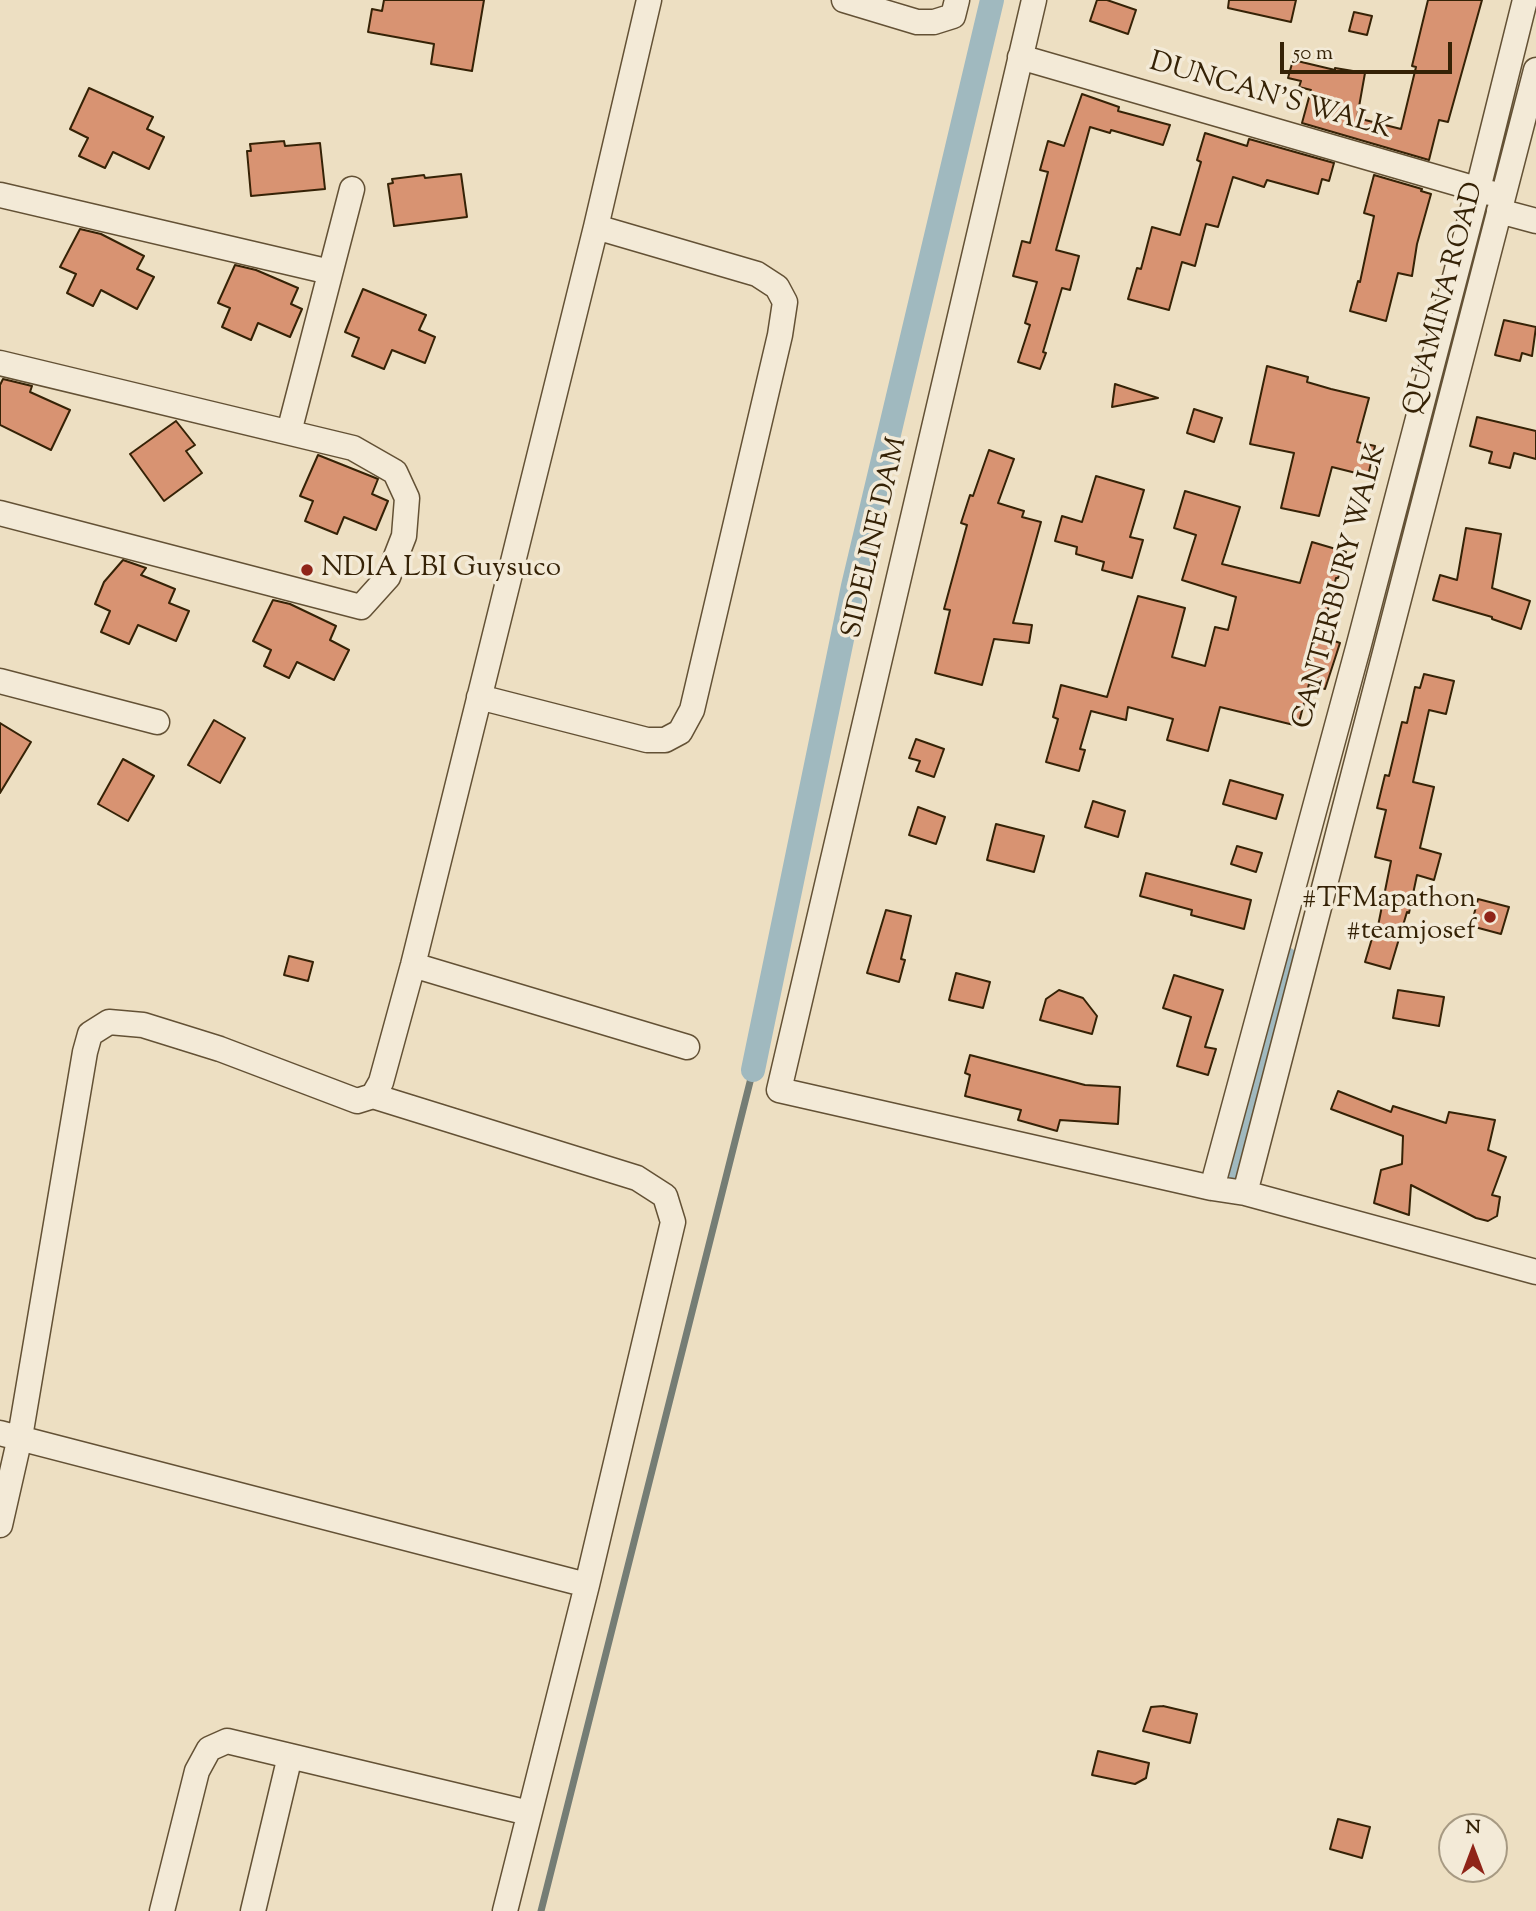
<!DOCTYPE html>
<style>
body{margin:0}
#map{position:relative;width:1536px;height:1911px;overflow:hidden;background:#eddfc2;font-family:"Sorts Mill Goudy",serif}
canvas{display:block}
.north{position:absolute;left:1438px;top:1813px;width:70px;height:70px;box-sizing:border-box;background:#f3ead7;border:2px solid #a79a83;border-radius:50%;rotate:0deg;font-size:19px;font-weight:700;line-height:28px;text-align:center;color:#352206}
.north::after{content:'';display:block;margin:auto;width:24px;height:32px;background:#8f2418;clip-path:polygon(50% 0,100% 100%,50% 72%,0 100%)}
.scale{position:absolute;left:1280px;top:42px;width:172px;height:32px;box-sizing:border-box;border:4px solid #352206;border-top:0;padding-left:9px;font-size:21px;line-height:24px;white-space:nowrap;color:#352206;-webkit-text-stroke:5px #f3ead7;paint-order:stroke}
</style>
<div id="map">
<canvas width="1536" height="1911"></canvas>
<div class="north">N</div>
<div class="scale">50 m</div>
</div>
<script>
const c = document.querySelector('canvas').getContext('2d');
c.lineJoin = 'round';
const shape = rows => new Path2D(rows.map(r => 'M' + r).join(''));
function strokePath(path, color, width, dash) { c.strokeStyle = color; c.lineWidth = width; c.lineCap = dash ? 'butt' : 'round'; c.setLineDash(dash || []); c.stroke(path); }
function paint(path, color) { c.fillStyle = color; c.fill(path, 'evenodd'); }
function label(font, color, halo, rows, align = 'center') {
  c.font = font + ' "Sorts Mill Goudy",serif'; c.lineWidth = 7; c.setLineDash([]); c.textBaseline = 'middle'; c.strokeStyle = halo; c.fillStyle = color; for (const [text, x, y, turn = 0] of rows) {
    c.save(); c.translate(x, y); c.rotate((+turn || 0) * Math.PI / 180); c.textAlign = isNaN(turn) ? turn : align; if (halo) c.strokeText(text, 0, 0); c.fillText(text, 0, 0); c.restore();
  }
}
const stream = shape([
 [541,1911,753,1070]
]);
const canal = shape([
 [753,1070,853,586,992,0],
 [1227,1185,1286,959]
]);
const building = shape([
 [384,0,484,0,472,71,431,64,434,44,368,32,372,9,382,11,384,0],
 [1097,0,1107,0,1136,10,1128,34,1090,21,1097,0],
 [1229,0,1296,0,1291,22,1228,8,1229,0],
 [1428,0,1482,0,1448,122,1439,120,1429,160,1302,123,1311,90,1299,87,1301,81,1288,78,1293,60,1335,70,1335,68,1365,73,1357,118,1401,129,1416,67,1412,66,1428,0],
 [1354,12,1372,16,1367,35,1349,31,1354,12],
 [89,88,153,117,147,129,164,137,149,169,113,152,105,168,79,156,88,138,70,129,89,88],
 [1082,94,1119,107,1118,111,1170,125,1163,145,1111,130,1110,133,1090,127,1056,250,1079,256,1070,290,1062,288,1043,352,1046,353,1040,369,1018,362,1030,325,1025,323,1037,282,1013,276,1022,241,1030,243,1048,172,1040,170,1048,141,1064,146,1082,94],
 [1205,133,1247,146,1249,139,1334,163,1329,181,1322,179,1318,194,1267,180,1264,187,1233,177,1218,227,1206,224,1195,266,1182,262,1169,310,1128,299,1137,268,1141,269,1152,227,1180,235,1201,162,1197,160,1205,133],
 [284,141,285,146,320,143,325,189,251,196,247,151,251,151,250,144,284,141],
 [461,174,467,217,394,226,388,184,393,183,392,179,424,175,425,178,461,174],
 [1374,175,1422,189,1421,191,1431,194,1417,244,1412,276,1398,273,1386,321,1350,311,1358,281,1360,282,1374,216,1364,213,1374,175],
 [80,229,101,234,144,256,137,269,154,277,137,309,101,290,93,306,67,293,76,274,60,267,80,229],
 [235,265,256,270,298,288,291,304,302,309,290,337,258,323,251,340,222,327,230,308,218,303,235,265],
 [363,289,426,315,419,330,435,337,425,363,392,350,384,369,352,356,359,338,345,332,363,289],
 [1504,320,1536,327,1532,356,1522,353,1520,361,1495,355,1504,320],
 [1267,366,1308,377,1307,382,1331,389,1369,398,1357,442,1375,446,1368,476,1332,467,1319,516,1281,508,1294,453,1250,444,1267,366],
 [3,379,32,386,30,392,70,410,51,450,0,425,0,385,3,379],
 [1115,384,1158,398,1112,407,1115,384],
 [1194,409,1222,418,1214,442,1187,433,1194,409],
 [1477,417,1536,431,1536,459,1514,453,1510,468,1489,463,1492,452,1470,446,1477,417],
 [176,421,195,445,186,451,202,473,164,501,130,454,176,421],
 [989,450,1014,459,998,503,1024,511,1022,517,1041,522,1013,623,1032,625,1029,643,994,639,982,685,935,673,950,610,944,609,967,525,961,523,970,495,973,496,989,450],
 [318,455,378,479,372,494,388,501,376,530,344,517,337,534,305,521,313,501,300,496,318,455],
 [1096,476,1144,490,1130,537,1143,540,1132,578,1102,570,1104,562,1076,554,1077,547,1055,541,1062,516,1082,522,1096,476],
 [1185,491,1240,507,1222,564,1300,583,1312,542,1346,552,1338,578,1336,578,1321,636,1340,643,1325,689,1309,684,1298,726,1220,707,1208,751,1167,740,1173,719,1128,707,1126,720,1091,711,1080,749,1085,750,1079,771,1046,762,1058,719,1053,717,1061,685,1107,697,1138,596,1185,608,1172,657,1205,666,1215,627,1228,630,1236,597,1182,580,1196,535,1174,528,1185,491],
 [1466,528,1501,534,1492,588,1530,601,1521,629,1492,619,1492,617,1433,600,1440,575,1457,580,1466,528],
 [123,560,146,568,141,575,175,589,169,603,189,611,176,641,138,625,129,644,101,632,110,611,95,604,104,582,123,560],
 [273,600,290,604,336,626,330,640,349,650,334,680,297,662,289,678,264,666,271,650,253,641,273,600],
 [1424,674,1454,681,1446,714,1429,710,1413,782,1434,787,1420,848,1441,854,1434,880,1417,875,1409,913,1407,912,1390,969,1365,962,1373,935,1376,936,1391,861,1375,857,1386,810,1377,808,1385,775,1389,776,1402,722,1407,723,1415,687,1420,688,1424,674],
 [214,720,245,738,220,783,188,765,214,720],
 [0,723,31,742,0,793,0,723],
 [916,739,944,749,934,777,916,771,920,761,909,758,916,739],
 [123,759,154,776,128,821,98,804,123,759],
 [1230,780,1283,795,1276,819,1223,804,1230,780],
 [1093,801,1125,811,1118,837,1085,827,1093,801],
 [918,807,945,817,936,844,909,835,918,807],
 [996,824,1044,836,1034,872,987,860,996,824],
 [1237,846,1262,853,1256,872,1231,864,1237,846],
 [1146,873,1251,900,1244,929,1191,915,1192,910,1140,896,1146,873],
 [1478,899,1509,907,1501,934,1471,926,1478,899],
 [886,910,911,916,901,959,905,960,899,982,867,973,886,910],
 [289,956,313,962,308,981,284,975,289,956],
 [956,973,990,982,983,1008,949,1000,956,973],
 [1174,975,1223,990,1205,1047,1216,1049,1208,1075,1177,1066,1191,1017,1163,1008,1174,975],
 [1059,990,1083,998,1097,1016,1092,1034,1040,1020,1046,999,1059,990],
 [1398,990,1444,997,1439,1026,1393,1018,1398,990],
 [970,1055,1085,1085,1120,1087,1118,1124,1060,1120,1057,1131,1018,1120,1021,1110,965,1096,970,1075,965,1073,970,1055],
 [1338,1091,1391,1112,1393,1106,1446,1123,1449,1112,1495,1120,1488,1150,1506,1157,1492,1195,1500,1197,1497,1216,1488,1221,1476,1218,1411,1185,1409,1215,1374,1203,1381,1170,1402,1164,1403,1136,1331,1109,1338,1091],
 [1163,1706,1197,1714,1190,1743,1143,1731,1151,1707,1163,1706],
 [1098,1751,1149,1763,1146,1778,1135,1784,1092,1775,1098,1751],
 [1338,1819,1370,1827,1362,1858,1330,1849,1338,1819]
]);
const minor = shape([
 [844,0,917,22,934,22,953,16,957,0],
 [1034,0,779,1090,1212,1188,1245,1193,1536,1272],
 [1020,57,1494,194],
 [0,195,330,272],
 [1499,211,1536,221],
 [0,363,353,448,395,472,407,498,404,536,388,577,361,607,0,513],
 [289,432,352,189],
 [0,681,157,722],
 [479,697,647,740,665,740,680,732,692,710,780,335,785,302,777,287,757,274,596,227],
 [413,965,687,1047],
 [373,1096,637,1178,665,1196,673,1222,587,1585,505,1911],
 [1212,1188,1358,648,1478,189,1525,0],
 [1245,1193,1536,70],
 [0,1433,587,1585],
 [0,1525,20,1437,85,1052,90,1034,109,1022,143,1025,220,1049,357,1101,373,1096,381,1082,413,965,596,227,649,0],
 [162,1911,197,1771,209,1749,227,1741,529,1813],
 [253,1911,290,1756]
]);
const markers = [
 [307,570,7,"#8f2418"],
 [1490,917,7,"#8f2418"]
];
const streetNames = [
 ["DUNCAN'S WALK",1270,98,16],
 ["QUAMINA ROAD",1446,299,-75],
 ["SIDELINE DAM",877,538,-77],
 ["CANTERBURY WALK",1342,587,-75]
];
const poiNames = [
 ["NDIA LBI Guysuco",321,570],
 ["#TFMapathon",1476,901,"right"],
 ["#teamjosef",1476,933,"right"]
];
strokePath(stream, '#757d75', 7);
strokePath(canal, '#a0b9bf', 24);
paint(building, '#d89372');
strokePath(building, '#352206', 2);
strokePath(minor, '#635135', 27);
strokePath(minor, '#f3ead7', 24);
for (const [x, y, r, color] of markers) { const dot = new Path2D(); dot.arc(x, y, r, 0, 2 * Math.PI); c.fillStyle = color; c.fill(dot); strokePath(dot, '#f3ead7', 2.5); }
label('28px', '#352206', '#f3ead7', streetNames);
label('28px', '#352206', '#f3ead7', poiNames, 'left');
</script>
